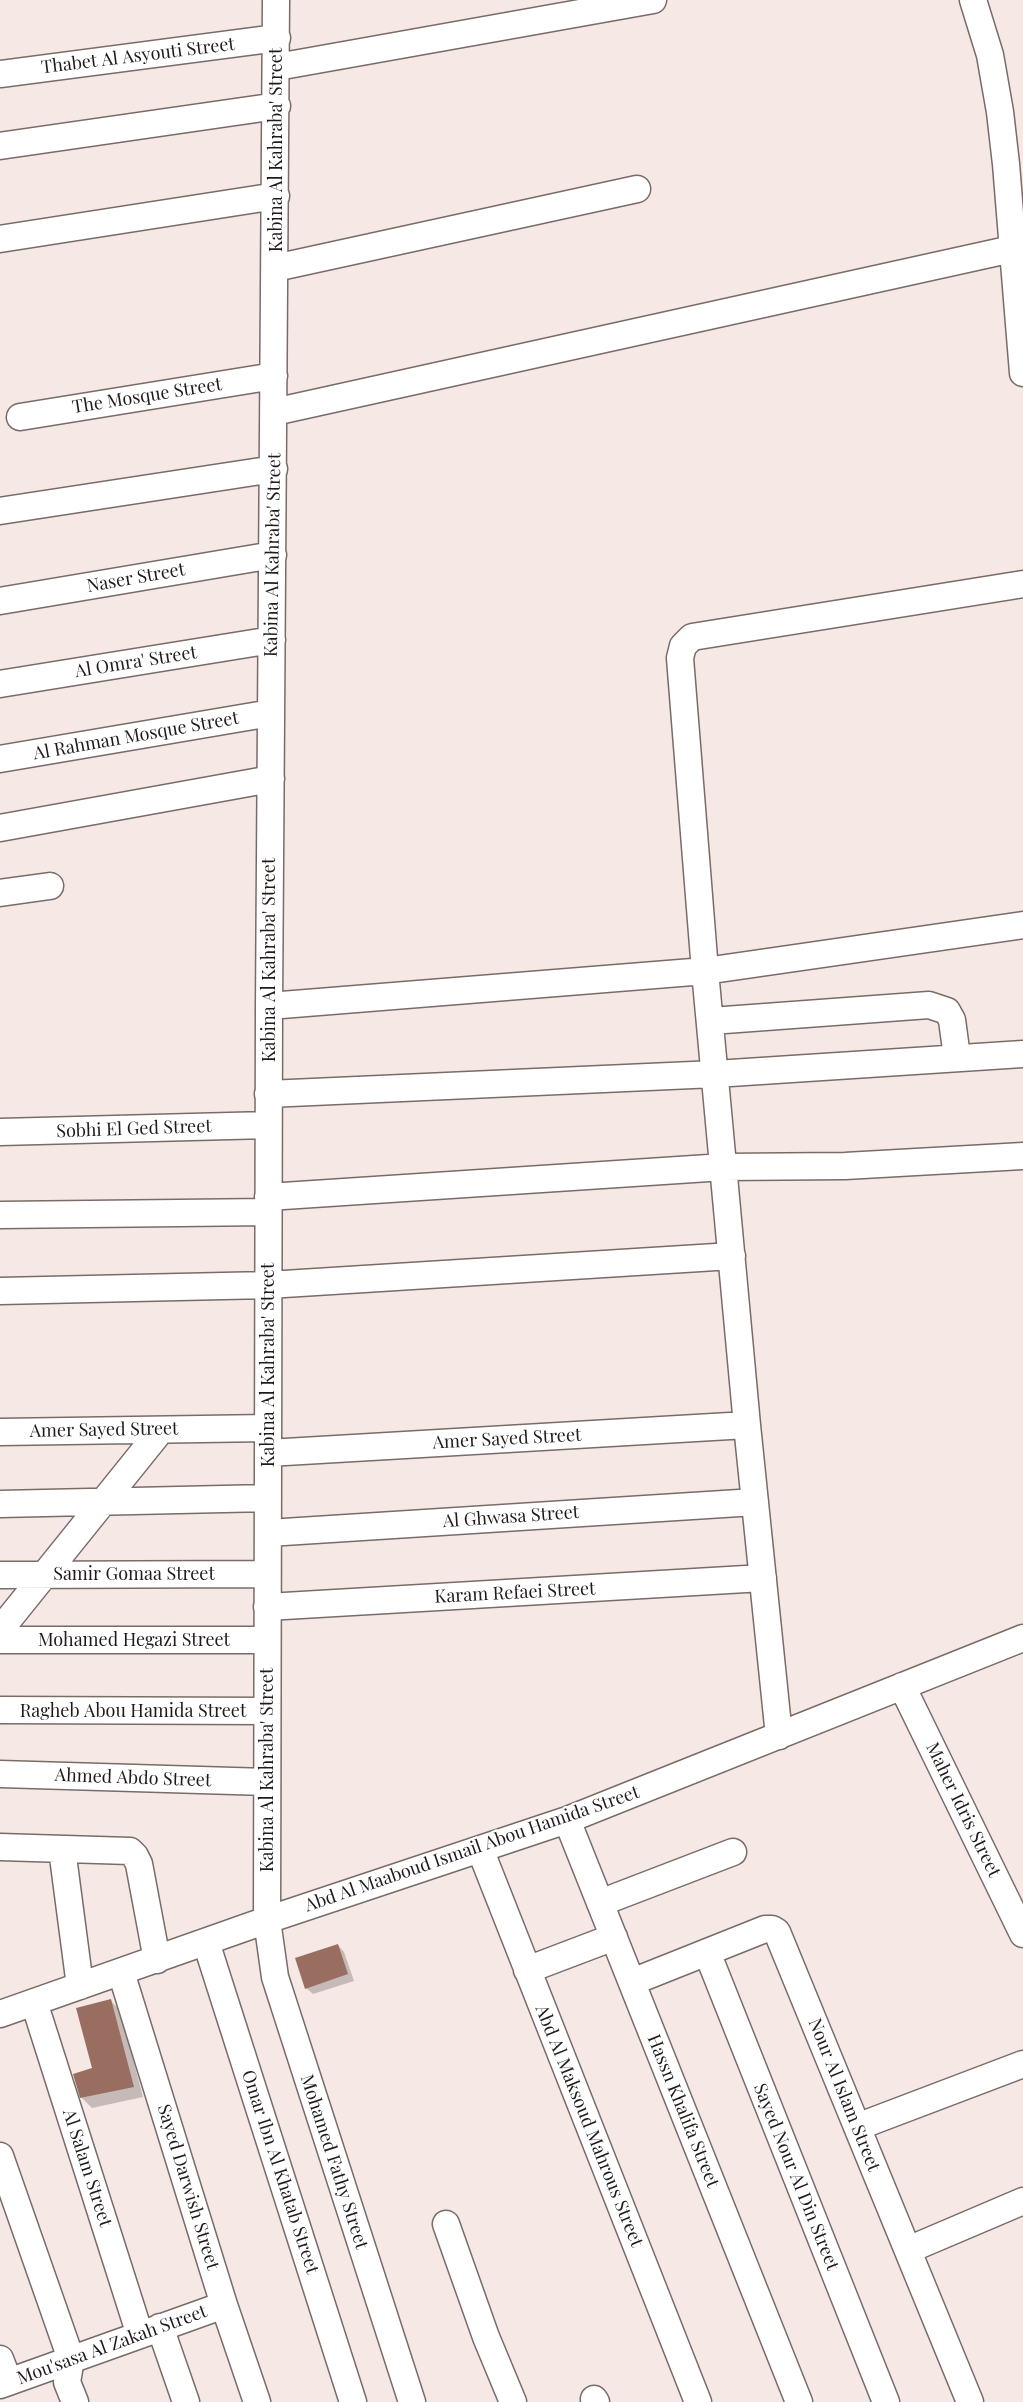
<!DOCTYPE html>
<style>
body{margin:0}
canvas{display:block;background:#f6e9e5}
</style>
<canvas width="1023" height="2402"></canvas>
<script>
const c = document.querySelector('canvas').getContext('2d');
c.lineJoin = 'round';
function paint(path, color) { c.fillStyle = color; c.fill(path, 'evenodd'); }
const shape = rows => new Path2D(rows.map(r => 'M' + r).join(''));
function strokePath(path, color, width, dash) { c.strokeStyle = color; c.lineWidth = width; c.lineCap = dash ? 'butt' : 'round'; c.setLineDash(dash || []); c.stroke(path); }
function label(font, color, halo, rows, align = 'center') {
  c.font = font + ' "Playfair Display",serif'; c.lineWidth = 4.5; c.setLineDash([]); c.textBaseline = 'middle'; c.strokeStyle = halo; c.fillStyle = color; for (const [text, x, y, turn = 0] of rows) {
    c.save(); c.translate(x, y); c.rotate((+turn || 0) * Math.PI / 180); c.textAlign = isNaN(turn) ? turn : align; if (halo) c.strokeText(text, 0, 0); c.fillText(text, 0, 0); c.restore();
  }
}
const shadow = shape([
 [338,1945,344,1952,354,1981,313,1994,306,1988],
 [110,2000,120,2010,143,2097,92,2108,82,2098,74,2075,94,2069]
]);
const building = shape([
 [338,1944,348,1974,305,1989,295,1958],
 [111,1999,134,2087,80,2098,73,2074,92,2068,76,2008]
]);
const minor = shape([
 [276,0,269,1006,267,1920,275,1977,412,2402],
 [973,0,990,55,1000,112,1006,164,1023,373],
 [277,67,653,0],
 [0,74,277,38],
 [0,146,277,106],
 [0,239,276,196],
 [275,268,637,189],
 [274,412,1012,249],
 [20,417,274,376],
 [0,511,274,469],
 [0,601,273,555],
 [0,684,272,640],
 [0,759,271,713],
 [0,828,271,779],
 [0,893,50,886],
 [269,1006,705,971,1023,925],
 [711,1021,929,1005,947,1011,952,1020,957,1057],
 [268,1094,715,1074,1023,1054],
 [0,1132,268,1125],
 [268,1197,724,1167,845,1166,1023,1156],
 [0,1215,268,1212],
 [0,1291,268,1285,732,1256],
 [0,1432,268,1428],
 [268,1453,747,1425],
 [0,1504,268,1498],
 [268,1533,755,1502],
 [0,1575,267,1574],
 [267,1607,763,1578],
 [0,1630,161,1430],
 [0,1640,267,1640],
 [902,1686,1023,1934],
 [0,1710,267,1711],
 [779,1736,747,1425,705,971,680,658,683,646,692,637,1023,584],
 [0,1774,267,1782],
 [567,1820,799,2402],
 [0,1847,130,1851,135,1856,139,1864,157,1960],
 [62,1849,80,1986],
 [480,1849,698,2402],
 [600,1903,733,1852],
 [206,1942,353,2402],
 [707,1952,886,2402],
 [527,1970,614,1937],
 [121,1972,224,2305,257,2402],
 [632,1982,765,1929,772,1929,777,1932,970,2402],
 [34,2002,140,2335],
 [0,2014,267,1920,567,1820,1023,1638],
 [857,2127,1023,2064],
 [0,2156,71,2359,67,2382,75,2402],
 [446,2224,486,2337,513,2402],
 [908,2250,1023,2201],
 [160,2327,186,2402],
 [0,2359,9,2382],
 [0,2385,224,2305],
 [594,2399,596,2402]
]);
const streetNames = [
 ["Thabet Al Asyouti Street",138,56,-7],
 ["Kabina Al Kahraba' Street",276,150,-90],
 ["The Mosque Street",147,396,-9],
 ["Kabina Al Kahraba' Street",273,555,-89],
 ["Naser Street",136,578,-10],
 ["Al Omra' Street",136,662,-9],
 ["Al Rahman Mosque Street",136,736,-10],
 ["Kabina Al Kahraba' Street",269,960,-90],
 ["Sobhi El Ged Street",134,1129,-2],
 ["Kabina Al Kahraba' Street",268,1365,-90],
 ["Amer Sayed Street",104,1430,-1],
 ["Amer Sayed Street",507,1439,-3],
 ["Al Ghwasa Street",511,1517,-4],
 ["Samir Gomaa Street",134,1574],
 ["Karam Refaei Street",515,1593,-3],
 ["Mohamed Hegazi Street",134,1640],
 ["Ragheb Abou Hamida Street",133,1711],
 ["Kabina Al Kahraba' Street",267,1770,-90],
 ["Ahmed Abdo Street",133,1778,2],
 ["Maher Idris Street",963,1810,64],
 ["Abd Al Maaboud Ismail Abou Hamida Street",472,1849,-19],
 ["Nour Al Islam Street",844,2095,68],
 ["Hassn Khalifa Street",683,2111,68],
 ["Abd Al Maksoud Mahrous Street",589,2126,68],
 ["Mohamed Fathy Street",334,2162,72],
 ["Al Salam Street",87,2168,72],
 ["Omar Ibn Al Khatab Street",280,2172,72],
 ["Sayed Nour Al Din Street",796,2177,68],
 ["Sayed Darwish Street",188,2187,73],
 ["Mou'sasa Al Zakah Street",112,2345,-20]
];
paint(shadow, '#0003');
paint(building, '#996e61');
strokePath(minor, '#786c69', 29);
strokePath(minor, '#fff', 26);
label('18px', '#201b1a', '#fff', streetNames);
</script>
